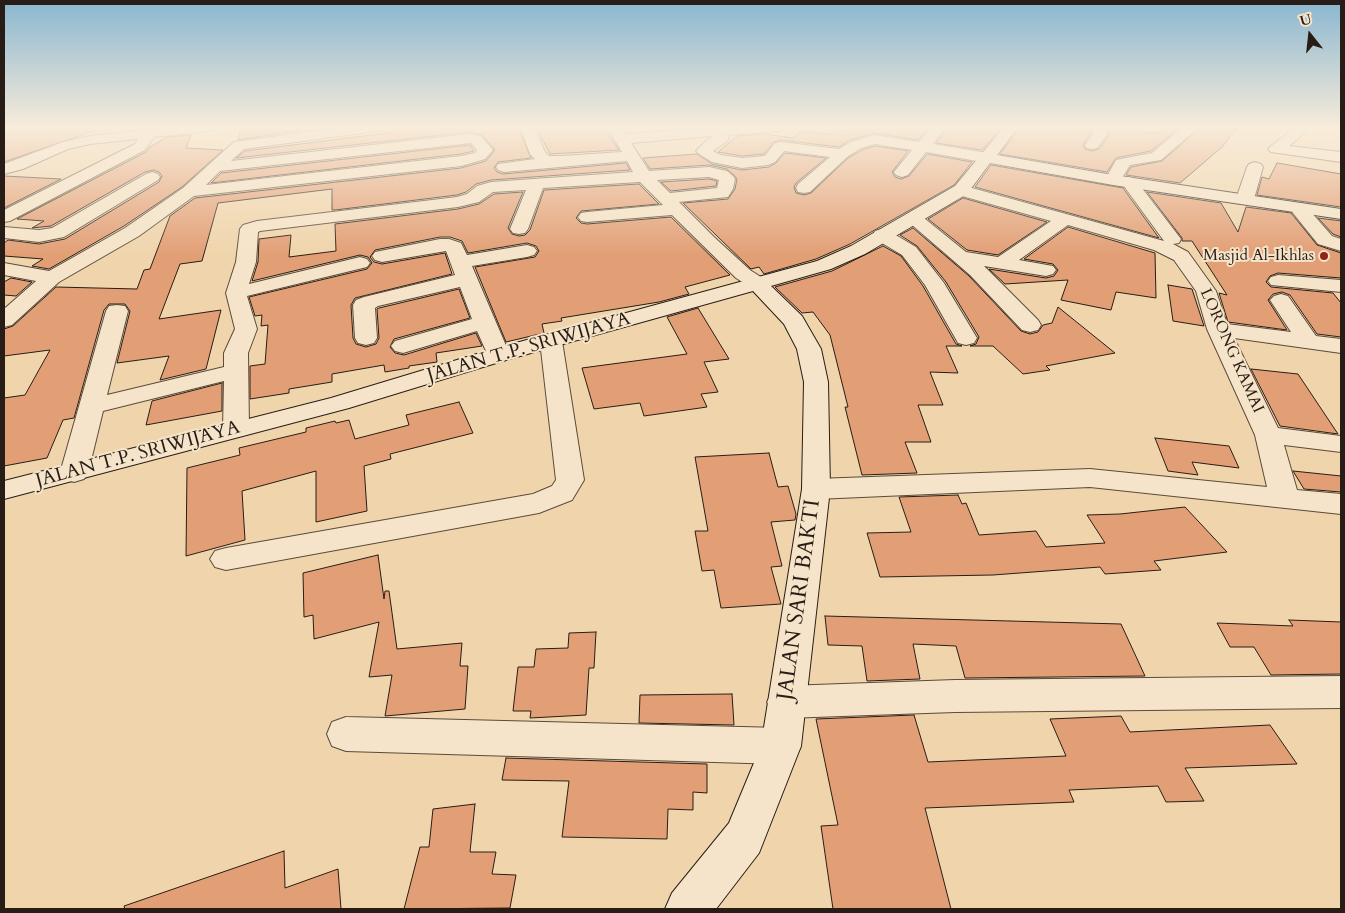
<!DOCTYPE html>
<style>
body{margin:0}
#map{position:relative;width:1345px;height:913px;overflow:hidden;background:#f0d5ac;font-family:Cardo,serif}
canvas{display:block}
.frame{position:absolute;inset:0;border:5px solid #281d16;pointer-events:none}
.north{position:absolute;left:1285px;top:10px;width:50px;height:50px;-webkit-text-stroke:4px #f5e4c9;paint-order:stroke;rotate:344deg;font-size:14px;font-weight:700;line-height:20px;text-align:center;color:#281d16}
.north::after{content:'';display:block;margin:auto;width:18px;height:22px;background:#281d16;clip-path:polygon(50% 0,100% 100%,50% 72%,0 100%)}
</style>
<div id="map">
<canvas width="1345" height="913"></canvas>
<div class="frame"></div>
<div class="north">U</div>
</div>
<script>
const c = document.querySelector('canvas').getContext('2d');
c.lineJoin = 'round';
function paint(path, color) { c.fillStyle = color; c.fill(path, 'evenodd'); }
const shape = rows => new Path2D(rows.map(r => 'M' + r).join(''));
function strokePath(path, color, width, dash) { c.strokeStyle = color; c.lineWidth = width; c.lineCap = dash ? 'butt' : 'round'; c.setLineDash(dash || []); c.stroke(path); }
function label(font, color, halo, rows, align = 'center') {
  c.font = font + ' Cardo,serif'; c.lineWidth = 4; c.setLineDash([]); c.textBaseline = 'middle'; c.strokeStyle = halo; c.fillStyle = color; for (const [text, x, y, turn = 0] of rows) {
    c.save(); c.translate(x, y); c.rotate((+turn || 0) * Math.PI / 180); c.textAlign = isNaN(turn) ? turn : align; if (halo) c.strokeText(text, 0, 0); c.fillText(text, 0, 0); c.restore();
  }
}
const building = shape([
 [14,127,98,127,99,129,4,162,4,131,14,127],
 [255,127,284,127,283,132,300,130,238,140,241,128,255,127],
 [394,127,518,127,531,158,498,162,494,168,497,172,503,174,626,163,630,170,491,180,476,184,466,192,457,195,335,210,332,210,332,189,218,203,202,261,180,264,159,319,221,310,206,369,160,380,169,356,117,363,130,311,125,304,109,304,104,310,74,418,63,420,47,458,4,466,4,398,25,395,50,350,4,356,4,329,13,326,56,287,137,289,144,270,150,269,170,216,195,198,461,168,486,161,495,150,482,135,469,132,236,158,245,151,395,132,394,127],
 [536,127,603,127,619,150,550,154,536,127],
 [874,127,930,127,918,140,874,133,850,140,839,147,780,140,774,142,764,154,742,156,718,152,737,136,766,134,793,138,801,131,828,134,833,129,846,131,849,128,874,131,874,127],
 [948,127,1002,127,982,150,936,143,948,127],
 [1020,127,1091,127,1091,133,1083,145,1085,149,1092,151,1099,149,1109,135,1109,127,1140,127,1144,132,1153,134,1160,132,1161,127,1180,127,1151,151,1116,158,1107,172,1000,154,1020,127],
 [1201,127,1238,127,1222,147,1180,183,1126,175,1131,167,1162,161,1201,127],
 [191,135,186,148,223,150,182,187,124,226,49,269,32,266,43,259,4,256,4,243,8,240,39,244,65,239,159,182,162,176,159,172,153,170,145,172,51,226,32,228,44,221,17,219,146,152,150,147,167,137,191,135],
 [470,145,474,151,461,154,211,183,221,173,470,145],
 [875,146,908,151,892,172,895,177,901,179,909,176,927,154,972,162,954,185,850,244,816,259,764,274,759,267,751,269,683,203,728,199,735,189,737,179,734,175,727,169,709,165,650,169,643,158,697,154,712,164,742,170,769,167,776,163,785,153,826,158,796,183,794,187,796,193,804,195,811,193,848,158,862,150,875,146],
 [1277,163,1341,174,1341,207,1257,195,1262,177,1269,179,1277,163],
 [991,165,1123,188,1159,238,975,187,991,165],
 [4,176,61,179,4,208,4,176],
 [709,179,717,181,716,186,671,191,661,182,709,179],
 [639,184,659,204,581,211,576,218,581,223,587,224,671,217,730,275,685,287,689,294,659,302,561,318,562,321,542,324,544,333,506,342,475,267,535,257,539,251,536,246,527,243,468,253,462,241,450,237,440,237,375,250,370,257,374,262,382,264,445,253,452,274,355,298,351,305,353,338,356,344,366,347,376,344,379,338,377,309,379,308,459,289,470,318,394,339,390,347,395,353,404,355,476,333,482,346,436,353,437,362,409,366,409,368,385,372,384,365,332,374,332,382,289,389,289,393,250,399,250,366,265,364,268,325,261,326,262,315,255,316,249,297,367,269,372,263,368,257,360,255,252,281,258,262,259,239,291,235,289,257,336,251,335,224,458,209,479,204,494,194,523,192,508,228,512,234,519,236,525,235,530,230,544,190,639,184],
 [1147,192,1221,203,1238,232,1246,207,1291,213,1317,245,1341,253,1341,278,1278,273,1270,276,1266,282,1271,287,1333,293,1341,303,1341,337,1317,334,1290,295,1282,292,1273,294,1268,300,1287,330,1228,322,1219,293,1227,295,1192,241,1182,241,1182,238,1147,192],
 [963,198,1047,222,998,255,967,250,928,219,963,198],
 [1318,218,1341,221,1341,237,1333,234,1318,218],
 [1068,227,1155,253,1156,298,1116,292,1111,310,1061,300,1068,280,1005,284,989,269,1046,278,1054,276,1058,270,1053,264,1024,259,1068,227],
 [913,228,969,276,1021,331,1030,334,1038,332,1043,325,1052,323,1058,307,1115,353,1046,366,1050,370,1023,374,993,346,970,346,976,344,979,337,946,282,917,246,900,235,913,228],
 [883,246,901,256,923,286,956,344,962,346,946,346,958,373,930,372,943,405,918,405,931,442,905,442,917,473,862,475,845,407,848,407,830,335,813,312,802,313,775,287,832,271,883,246],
 [11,278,32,282,16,296,4,295,4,282,11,278],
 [1168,285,1192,289,1204,326,1173,321,1168,285],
 [698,308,729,359,704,362,718,392,701,394,707,407,644,416,640,403,594,409,582,368,687,354,667,317,698,308],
 [1251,369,1298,374,1338,434,1280,426,1251,369],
 [222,383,222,411,146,425,152,401,222,383],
 [459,402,473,433,390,454,391,459,364,466,367,511,316,522,316,471,242,491,245,540,186,556,187,468,240,455,239,448,306,432,306,428,335,421,336,423,349,420,355,439,409,425,406,415,459,402],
 [1155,438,1229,446,1239,468,1192,462,1198,475,1168,471,1155,438],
 [769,453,778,487,788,486,796,514,795,520,771,522,782,566,771,567,781,604,721,608,714,570,702,571,695,531,708,531,695,457,769,453],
 [1293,471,1341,476,1341,492,1304,489,1293,471],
 [958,495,962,504,966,503,979,535,1036,531,1046,547,1105,543,1087,515,1120,514,1185,507,1227,552,1154,561,1161,570,1105,574,1100,567,993,575,880,577,867,533,911,532,899,497,958,495],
 [378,555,384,599,385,591,389,591,397,649,462,643,460,666,468,666,465,709,385,716,392,675,369,677,379,622,314,639,313,615,304,617,303,573,378,555],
 [825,616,1121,624,1145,676,965,678,956,646,913,644,920,679,867,681,862,646,828,645,825,616],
 [1289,620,1341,622,1341,674,1271,675,1254,647,1230,647,1217,623,1293,626,1289,620],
 [596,632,594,668,589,668,586,715,530,718,531,711,513,711,518,667,534,667,536,649,568,648,569,633,596,632],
 [732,694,734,725,639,723,640,695,732,694],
 [914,715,928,762,1066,756,1050,719,1121,716,1130,732,1270,725,1297,764,1185,768,1204,801,1166,802,1158,786,1069,790,1074,802,925,808,951,909,833,909,821,826,838,825,816,719,914,715],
 [506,758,707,764,707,793,693,792,693,810,668,809,667,839,562,837,569,781,502,780,506,758],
 [475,804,470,852,496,852,492,874,516,875,510,908,404,909,420,847,429,847,433,809,475,804],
 [284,851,285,888,338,869,341,909,125,909,124,906,284,851]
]);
const street = shape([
 [171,127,216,127,214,130,209,131,154,137,145,150,10,221,4,222,4,210,135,144,138,139,90,144,68,149,23,169,4,174,4,164,63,142,90,136,171,127],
 [345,127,384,127,382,130,377,131,244,149,231,161,469,134,481,136,493,150,485,159,461,166,194,196,139,236,59,282,12,325,4,327,4,309,36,281,4,275,4,263,49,271,125,228,183,188,234,142,345,127],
 [471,143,477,150,475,153,461,156,206,185,220,171,471,143],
 [520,127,534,127,545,152,549,156,562,156,622,152,607,127,621,127,626,134,723,127,785,127,783,130,778,131,727,135,729,138,727,141,713,151,721,155,742,158,765,156,775,143,780,142,839,149,851,142,874,135,919,142,932,127,946,127,933,144,988,153,993,155,996,158,993,161,988,163,926,152,908,175,902,177,896,175,894,172,912,150,875,144,861,148,847,157,810,192,804,193,798,192,796,188,798,184,830,157,784,151,775,162,768,165,742,168,712,162,699,154,696,151,707,140,714,136,631,143,649,171,709,167,727,171,733,176,735,179,733,189,728,197,679,202,714,237,750,270,764,279,767,283,764,287,757,289,750,287,736,278,672,215,587,222,581,221,578,217,581,213,587,212,663,205,640,182,543,188,528,229,525,233,519,234,513,233,510,229,526,190,493,192,479,202,458,207,260,231,258,232,256,262,249,284,360,257,367,259,370,263,367,267,247,296,257,329,248,353,249,429,245,435,236,437,227,435,223,429,224,381,103,411,88,473,84,479,74,482,64,479,60,473,106,311,109,306,117,305,125,306,128,311,107,395,224,367,224,353,235,329,226,293,236,262,240,229,243,225,257,221,457,197,467,194,477,186,491,182,633,172,627,161,504,172,498,170,496,167,498,164,535,159,530,154,520,127],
 [709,177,719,180,717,188,670,193,657,180,709,177],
 [1093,127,1107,127,1107,134,1097,148,1092,149,1087,148,1085,145,1093,134,1093,127],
 [1142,127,1159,127,1160,128,1158,131,1153,132,1144,130,1142,127],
 [1183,127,1199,127,1161,160,1130,165,1119,183,1107,183,1105,180,1116,160,1152,153,1183,127],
 [1296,127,1312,127,1289,146,1341,152,1341,162,1271,152,1268,149,1271,146,1296,127],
 [1255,162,1261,164,1263,167,1254,199,1251,203,1239,203,1236,199,1247,167,1249,164,1255,162],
 [152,172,158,174,160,177,158,180,64,237,39,242,4,238,4,227,39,230,52,228,146,174,152,172],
 [1129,177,1135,179,1181,239,1179,243,1173,244,1188,252,1216,291,1227,324,1291,332,1270,300,1274,296,1281,294,1288,296,1316,336,1341,339,1341,353,1234,338,1278,428,1341,436,1341,452,1284,445,1297,490,1341,494,1341,514,1090,487,816,499,806,496,802,489,806,482,816,479,1090,469,1267,487,1255,435,1207,329,1196,291,1174,260,1154,250,1068,225,1019,260,1053,266,1056,270,1053,274,1046,276,984,266,1038,320,1041,325,1038,330,1030,332,1022,330,970,275,904,218,907,214,913,213,919,214,966,252,998,257,1051,221,955,194,953,190,955,186,961,185,1164,241,1121,182,1123,179,1129,177],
 [1298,203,1304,204,1332,236,1341,239,1341,251,1318,244,1289,208,1292,204,1298,203],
 [882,229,889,231,916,247,944,283,977,338,974,343,966,345,958,343,925,285,902,255,875,239,873,235,875,231,882,229],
 [440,239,449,239,461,243,467,255,527,245,534,247,537,251,534,255,527,257,472,266,510,355,506,360,498,362,490,360,477,331,403,353,395,351,391,346,395,341,472,319,460,287,378,306,375,308,377,338,374,343,366,345,358,343,355,338,353,305,356,300,364,297,455,275,446,251,382,262,375,260,372,256,375,252,440,239],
 [1278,275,1341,280,1341,292,1271,285,1268,281,1271,277,1278,275],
 [551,334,559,336,562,341,584,480,572,500,539,513,226,570,215,567,210,559,215,551,226,548,533,494,552,486,556,480,540,341,543,336,551,334],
 [1341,676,1341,708,955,712,786,718,773,713,767,702,773,691,786,686,955,680,1341,676],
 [346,717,781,728,795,734,801,746,795,758,781,764,346,751,332,746,327,734,332,722,346,717]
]);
const secondary = shape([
 [1004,127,1018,127,997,155,1113,175,1341,209,1341,219,1113,185,990,163,967,194,865,254,831,269,771,286,802,316,821,349,828,382,830,489,801,746,759,853,716,909,665,909,672,893,729,823,761,746,802,489,804,382,797,349,784,324,753,291,506,360,349,408,4,499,4,481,331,398,490,350,817,261,851,246,955,186,1004,127]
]);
const markers = [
 [1324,256,5,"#8f2418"]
];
const farPoinames = [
 ["Masjid Al-Ikhlas",1314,256]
];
const farStreetnames = [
 ["LORONG KAMAI",1231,351,66]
];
const streetNames = [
 ["JALAN T.P. SRIWIJAYA",529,348,-16],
 ["JALAN T.P. SRIWIJAYA",138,455,-15]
];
const nearStreetnames = [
 ["JALAN SARI BAKTI",800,600,-82]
];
paint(building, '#e29f76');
strokePath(building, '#281d16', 1);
strokePath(street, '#5a4b3c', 2);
strokePath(secondary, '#281d16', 2);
paint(street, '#f5e4c9');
paint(secondary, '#f5e4c9');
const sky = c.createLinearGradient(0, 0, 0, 255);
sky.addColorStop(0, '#89b6d0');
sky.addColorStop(0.5, '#f8ecda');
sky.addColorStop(1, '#f8ecda00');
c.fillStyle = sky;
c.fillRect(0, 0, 1345, 255);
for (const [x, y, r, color] of markers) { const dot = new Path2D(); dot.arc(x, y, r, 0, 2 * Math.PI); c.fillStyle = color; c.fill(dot); strokePath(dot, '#f5e4c9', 2); }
label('16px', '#281d16', '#f5e4c9', farPoinames, 'right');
label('16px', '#281d16', '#f5e4c9', farStreetnames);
label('19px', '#281d16', '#f5e4c9', streetNames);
label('22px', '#281d16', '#f5e4c9', nearStreetnames);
</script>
